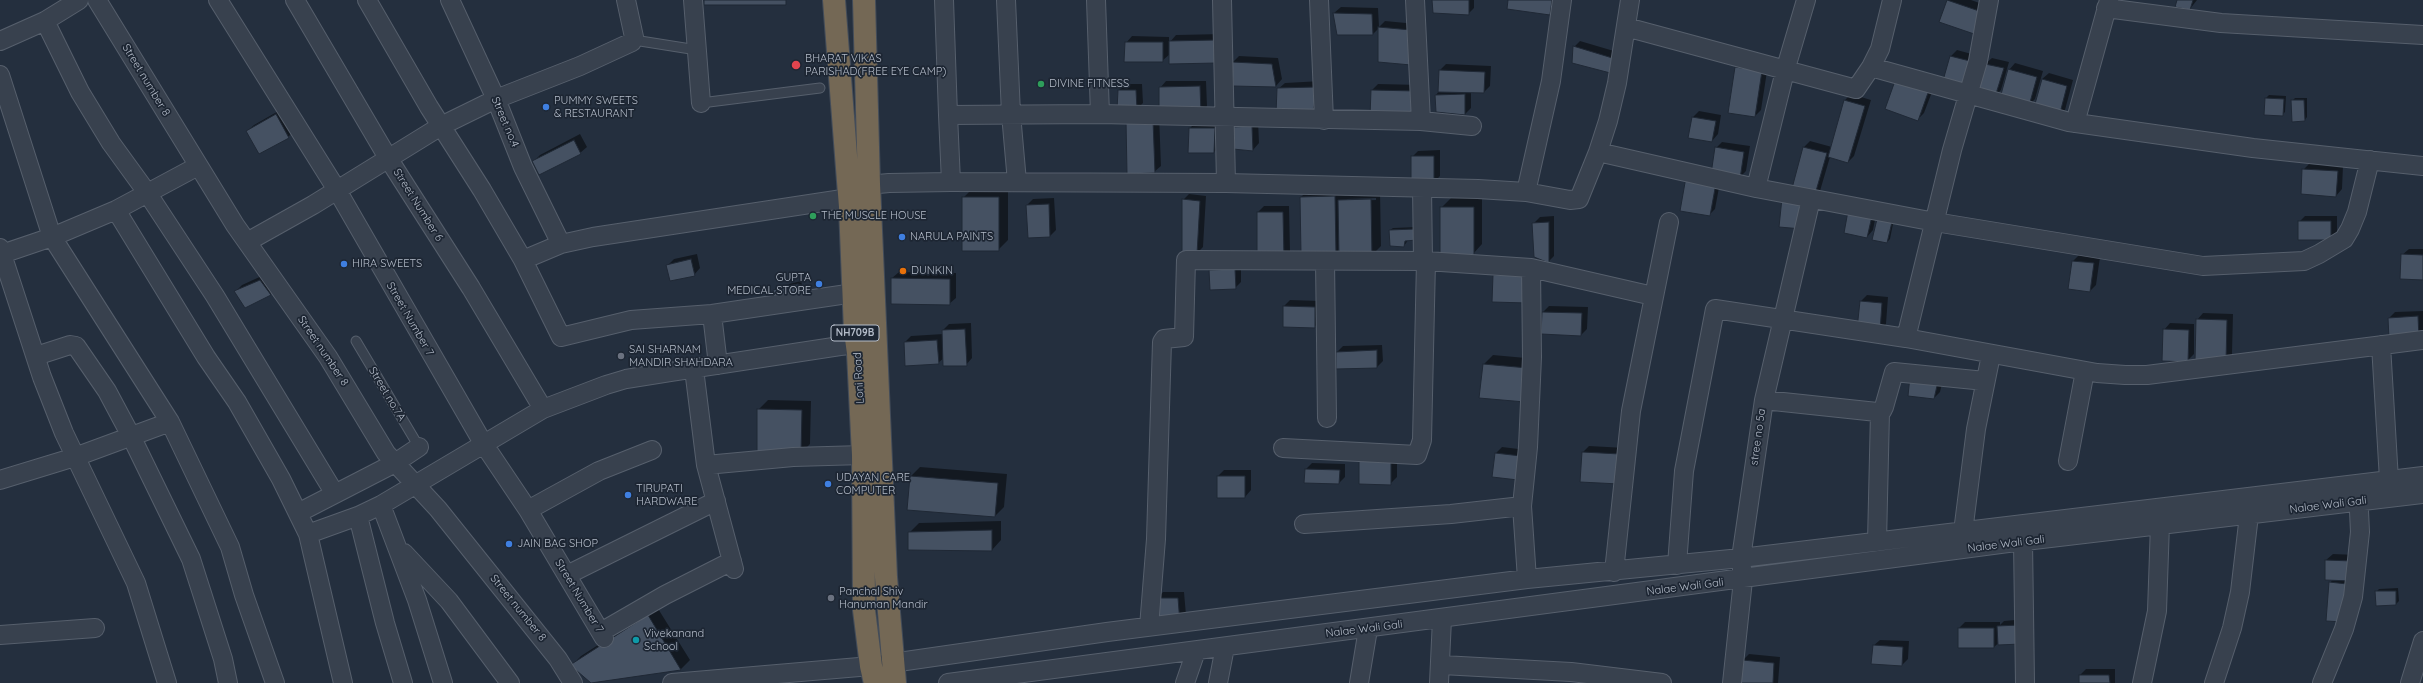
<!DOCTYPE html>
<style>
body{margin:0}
canvas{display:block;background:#242f3e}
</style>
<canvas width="2423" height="683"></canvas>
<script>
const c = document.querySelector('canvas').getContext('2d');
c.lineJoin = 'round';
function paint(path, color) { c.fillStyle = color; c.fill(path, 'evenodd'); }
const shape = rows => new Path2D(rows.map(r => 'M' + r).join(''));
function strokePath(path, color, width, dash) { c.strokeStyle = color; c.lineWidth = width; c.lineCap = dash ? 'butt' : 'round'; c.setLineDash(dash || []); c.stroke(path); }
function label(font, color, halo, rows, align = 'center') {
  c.font = font + ' Quicksand,sans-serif'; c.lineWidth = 3.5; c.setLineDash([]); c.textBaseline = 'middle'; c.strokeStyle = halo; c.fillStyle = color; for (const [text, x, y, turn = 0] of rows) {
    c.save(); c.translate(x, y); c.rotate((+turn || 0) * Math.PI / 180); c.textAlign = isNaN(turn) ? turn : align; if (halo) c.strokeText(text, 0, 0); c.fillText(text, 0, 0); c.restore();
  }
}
const shadow = shape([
 [1433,0,1474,0,1474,8,1468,14],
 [1509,0,1557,0,1556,8,1549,14],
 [1948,0,1971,0,1991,7,1983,28,1940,21],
 [2178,0,2197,0,2190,9],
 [1341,7,1378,8,1379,27,1385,21,1417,24,1416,58,1379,28,1373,34,1334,13],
 [1222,34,1222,56,1170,54,1162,61,1126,43,1132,36,1169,37,1169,43,1176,35],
 [1580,41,1624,54,1624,67,1574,47],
 [1957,50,1979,56,1943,84,1951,56],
 [1239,56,1278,58,1282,79,1276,86,1233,62],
 [1992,58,2009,62,2001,90,1995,96,1985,64],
 [1742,61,1768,65,1761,110,1755,116,1736,67],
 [2015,63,2043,71,2035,99,2029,105,2009,70],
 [1446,64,1491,66,1490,86,1484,92,1471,92,1471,108,1465,114,1436,95,1439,91,1440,70],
 [1903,73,1935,84,1924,113,1918,119],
 [2049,73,2073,80,2065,110,2058,116,2042,79],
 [1166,81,1206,81,1207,106,1201,113,1160,88],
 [1321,81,1319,108,1312,114,1278,89,1285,83],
 [1126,84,1142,84,1143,103,1137,109,1119,90],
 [1378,84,1422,85,1415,117,1372,90],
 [1851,94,1871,100,1854,156,1848,162,1830,157,1820,191,1791,193,1804,147,1810,141,1832,147,1845,100],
 [2269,95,2286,96,2285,112,2282,115,2266,98],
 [2295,98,2307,98,2307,117,2305,120,2292,101],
 [282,109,294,131,288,137,247,131,254,125],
 [1699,111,1721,115,1718,134,1712,141,1689,137,1693,117],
 [1159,114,1161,166,1154,172,1127,121],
 [1258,120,1259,143,1253,150,1233,127,1239,121],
 [1196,122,1221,122,1220,146,1214,152,1189,152,1190,128],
 [580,134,587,147,580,153,534,161,540,155],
 [1722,142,1750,146,1746,171,1740,177,1716,148],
 [1440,150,1440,176,1434,182,1412,157,1418,151],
 [2309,164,2343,166,2342,189,2336,196,2303,170],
 [1721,177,1715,209,1709,215,1681,210],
 [1344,187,1344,195,1348,191,1380,190,1381,246,1372,255,1340,248,1336,253,1301,197,1310,188],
 [1376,198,1376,200,1347,201,1347,199],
 [972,189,1008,189,1008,240,998,250,963,198],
 [1189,194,1206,196,1203,247,1197,253,1183,200],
 [1054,198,1056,230,1050,236,1027,205,1033,199],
 [1451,198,1482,198,1482,244,1473,254,1441,208],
 [1856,205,1877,210,1873,230,1867,237],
 [1264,206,1289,206,1290,251,1284,257,1258,212],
 [1554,216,1554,256,1548,262,1533,224,1540,217],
 [2305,216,2337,216,2337,233,2330,239,2299,222],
 [1894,219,1890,239,1887,242,1873,239],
 [1417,227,1404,246,1390,230,1393,228],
 [2409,249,2423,249,2423,279,2402,255],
 [697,254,700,268,694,275,668,265,674,259],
 [2079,255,2100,257,2096,285,2090,291,2073,261],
 [1217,264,1241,264,1241,282,1235,288,1210,270],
 [899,272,956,273,956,298,949,304,892,278],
 [266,274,276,288,270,294,236,291,242,285],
 [801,281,804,292,774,290,777,287],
 [1867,295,1888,297,1886,324,1880,330,1861,301],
 [1290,300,1321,301,1321,321,1314,327,1284,306],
 [1549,306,1588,307,1587,329,1581,335,1543,312],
 [2423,311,2423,333,2390,338,2389,318,2395,312],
 [2203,313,2233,314,2232,354,2226,361,2197,320],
 [971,323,972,358,966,365,944,358,938,363,905,342,911,336,943,334,943,330,949,324],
 [2170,323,2194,324,2194,354,2187,361,2164,330],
 [1382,345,1383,361,1377,367,1337,352,1343,346],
 [1493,355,1537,359,1524,401,1484,364],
 [1945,371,1940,392,1934,398,1909,395],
 [768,400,811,401,810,444,801,453,758,410],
 [1589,446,1626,448,1581,481,1583,452],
 [1502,447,1527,450,1493,476,1496,453],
 [1397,454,1397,477,1390,484,1360,483],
 [1312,463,1345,464,1345,477,1339,483,1306,469],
 [920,467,1007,474,1004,507,995,516,911,476],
 [1224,470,1251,470,1251,490,1245,497,1218,476],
 [1001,521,1001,540,992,550,909,533,919,523],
 [2333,554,2358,555,2350,615,2330,583,2333,579,2326,560],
 [2398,588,2399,601,2396,604,2376,592,2379,589],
 [1163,592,1184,592,1186,615,1180,622,1157,598],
 [657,607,690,660,681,669,593,683,572,665,581,656],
 [2026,619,1994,647,1959,647,1959,628,1965,622,2000,622,2000,625,2004,621],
 [1880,640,1909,641,1908,659,1902,665,1873,646],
 [1749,654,1780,657,1778,683,1741,683,1743,660],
 [2086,669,2115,669,2115,683,2080,683,2080,675]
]);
const building = shape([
 [704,0,786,0,786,5,704,5,704,0],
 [1432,0,1469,0,1469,15,1433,13,1432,0],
 [1508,0,1552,0,1550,15,1507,9,1508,0],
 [1947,0,1985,13,1977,35,1939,22,1947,0],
 [2177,0,2193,0,2190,10,2175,7,2177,0],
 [1333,13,1372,14,1373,35,1337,35,1333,13],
 [1378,27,1411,30,1411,65,1378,62,1378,27],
 [1216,40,1217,63,1169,64,1169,41,1216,40],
 [1125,42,1163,42,1163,62,1124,62,1125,42],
 [1573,46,1619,60,1618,75,1572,63,1573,46],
 [1950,56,1974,62,1965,91,1942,84,1950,56],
 [1232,62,1272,64,1276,87,1233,86,1232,62],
 [1985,64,2004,68,1995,97,1977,90,1985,64],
 [1735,67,1762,71,1755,117,1728,113,1735,67],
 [2008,69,2037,77,2029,106,2000,98,2008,69],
 [1439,70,1485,72,1484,93,1438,92,1439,70],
 [1896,78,1929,90,1918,121,1885,109,1896,78],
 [2042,79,2067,86,2059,117,2033,111,2042,79],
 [1200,86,1201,114,1159,114,1159,87,1200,86],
 [1316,87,1313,115,1276,114,1277,88,1316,87],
 [1118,90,1136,90,1137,110,1117,110,1118,90],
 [1371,90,1416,91,1415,118,1370,117,1371,90],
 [1465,94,1465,115,1436,112,1435,95,1465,94],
 [2265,98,2284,99,2283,116,2264,115,2265,98],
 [1844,100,1865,106,1848,163,1828,157,1844,100],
 [2291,100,2304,100,2305,121,2292,122,2291,100],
 [276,114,289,138,259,154,246,131,276,114],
 [1692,117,1716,121,1712,142,1688,138,1692,117],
 [1126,120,1153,120,1155,173,1127,174,1126,120],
 [1252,126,1253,151,1233,149,1232,127,1252,126],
 [1189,128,1215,128,1214,153,1188,153,1189,128],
 [574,140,581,154,539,175,532,161,574,140],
 [1715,147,1744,152,1740,179,1711,174,1715,147],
 [1803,147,1827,153,1814,198,1791,192,1803,147],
 [1411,156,1434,156,1434,183,1411,183,1411,156],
 [2302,169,2338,171,2336,197,2301,194,2302,169],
 [1686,177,1716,183,1710,216,1680,211,1686,177],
 [1335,196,1336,254,1301,254,1300,197,1335,196],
 [962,197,999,197,999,251,962,251,962,197],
 [1782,198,1806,201,1802,229,1779,227,1782,198],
 [1182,199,1200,201,1197,254,1182,254,1182,199],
 [1371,199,1372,256,1339,257,1338,200,1371,199],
 [1049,204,1050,237,1028,238,1026,205,1049,204],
 [1440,207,1474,207,1474,255,1440,257,1440,207],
 [1848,211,1872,216,1867,238,1844,233,1848,211],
 [1257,212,1283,212,1284,258,1257,259,1257,212],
 [1877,219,1892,222,1887,243,1872,240,1877,219],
 [2298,221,2331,221,2331,240,2298,240,2298,221],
 [1549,222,1549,263,1534,257,1532,223,1549,222],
 [1415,229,1417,240,1405,241,1404,247,1390,246,1389,230,1415,229],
 [2401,254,2423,255,2423,280,2400,279,2401,254],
 [691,259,695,276,670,281,666,265,691,259],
 [2072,261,2094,263,2090,292,2068,289,2072,261],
 [1235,269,1236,289,1210,290,1209,270,1235,269],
 [1493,275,1528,275,1527,303,1492,302,1493,275],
 [891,278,950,279,950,305,891,304,891,278],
 [260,280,271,295,245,308,234,291,260,280],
 [798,284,801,296,776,302,773,290,798,284],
 [1860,301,1882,303,1880,331,1857,329,1860,301],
 [1283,306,1315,307,1315,328,1283,327,1283,306],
 [1542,312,1582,313,1581,336,1541,334,1542,312],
 [2418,316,2419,338,2389,339,2388,318,2418,316],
 [2196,319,2227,320,2226,362,2195,361,2196,319],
 [965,329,967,366,943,366,942,330,965,329],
 [2163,329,2189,330,2188,362,2162,361,2163,329],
 [937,340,939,364,905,366,904,342,937,340],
 [1377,350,1377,368,1336,369,1336,352,1377,350],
 [1483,364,1528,368,1525,402,1479,398,1483,364],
 [1910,376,1939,377,1934,399,1908,396,1910,376],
 [757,409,802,410,801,454,757,453,757,409],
 [1582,452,1620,454,1619,484,1580,482,1582,452],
 [1495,453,1521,456,1518,480,1492,477,1495,453],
 [1359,459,1391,460,1391,485,1359,484,1359,459],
 [1305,469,1340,470,1339,484,1304,483,1305,469],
 [910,476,998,483,995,517,907,510,910,476],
 [1217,476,1245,476,1245,498,1217,498,1217,476],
 [992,530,992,551,908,550,908,532,992,530],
 [2325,560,2353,561,2352,581,2325,580,2325,560],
 [2329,582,2347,584,2344,622,2326,621,2329,582],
 [2375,591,2396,591,2396,605,2376,606,2375,591],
 [1156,598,1178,598,1180,623,1156,622,1156,598],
 [648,615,681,670,591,683,570,665,648,615],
 [2020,625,2021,644,1998,645,1997,626,2020,625],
 [1958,628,1994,628,1994,648,1958,648,1958,628],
 [1873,645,1903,647,1902,666,1871,664,1873,645],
 [1742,660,1774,663,1773,683,1740,683,1742,660],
 [2079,675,2109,675,2110,683,2079,683,2079,675]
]);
const lane = shape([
 [634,40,697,50],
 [701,103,820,88],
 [356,341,419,447]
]);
const street = shape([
 [97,0,235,225,328,357,386,453,438,509,558,659,573,683],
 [218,0,337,190,483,443,528,510,604,638],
 [295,0,388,158,471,288,543,409],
 [367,0,429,107,482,190,523,260,561,337,631,320,712,314,854,293],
 [450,0,496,99,523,167,561,244],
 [693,0,701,103],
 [944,0,948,115],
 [1006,0,1011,114,1017,182],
 [1096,0,1100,114],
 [1222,0,1226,183],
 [1319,0,1324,120],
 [1415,0,1421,121],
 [2106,8,2221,23,2423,35],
 [45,21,80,92,111,143,148,194,215,296,335,494],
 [1626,27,1856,89,1871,67,2069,122,2253,148,2423,166],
 [0,41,45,21,79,0],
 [1871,67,1880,49,1892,0],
 [0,75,52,237,170,422,230,547,244,595,275,683],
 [2075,123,2109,0],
 [1598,152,1756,188,1935,222,2203,266,2304,261,2319,254,2344,239,2350,229,2357,212,2370,160],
 [951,182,948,115,1100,114,1421,121,1472,126],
 [857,186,889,183,951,182,1226,183,1478,189,1526,192,1570,200,1579,199,1598,152,1608,121,1617,83,1630,0],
 [1756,188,1785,71,1806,0],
 [1526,192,1551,81,1562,0],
 [116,210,206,357,237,402,281,479,308,534,343,683],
 [247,242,313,205,441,126,496,99,580,66,632,42,634,37,626,0],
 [0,248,42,377,64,433,136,583,167,683],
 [2,254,52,237,116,210,198,166],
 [523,260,561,244,593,237,849,198],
 [1325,261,1327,418],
 [712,314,718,365],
 [1906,338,1952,150,1978,61,1989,0],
 [2381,345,2389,480],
 [36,356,70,345,76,346,107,391,131,436,191,559,223,659,228,683],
 [694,369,706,465,734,569],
 [1764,400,1877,412,1882,411,1884,407,1894,372,1985,381],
 [1283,448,1417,455,1422,440,1426,261,1423,259,1422,188],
 [2068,461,2085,371],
 [706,465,793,457,863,455],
 [0,480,75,457,170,422],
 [381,505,417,600,443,683],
 [528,510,599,471,652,450],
 [298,513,395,463,419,447],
 [358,516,385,623,403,683],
 [1304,524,1451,514,1522,506],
 [1963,532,1976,429,1991,355],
 [308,534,358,516,381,505,543,409,606,385,626,379,670,372,840,346,869,343],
 [1877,542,1880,412],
 [2023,542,2025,683],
 [404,553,449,601,510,683],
 [1677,565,1684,471,1715,309,1906,338,2097,373,2125,375,2147,375,2423,340],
 [1614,572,1631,411,1669,222],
 [567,575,716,501],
 [1527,579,1522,506,1528,447,1532,357,1531,268],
 [1149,627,1156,539,1162,342,1164,339,1184,337,1186,260,1426,261,1531,268,1653,296],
 [601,632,665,595,732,561],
 [0,635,95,628],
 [1442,665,1571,672,1662,683],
 [672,683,871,666,1107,632,1527,579,1741,558,2423,476],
 [948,683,2008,543,2423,494],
 [1185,683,1196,651],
 [1218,683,1225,647],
 [1359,683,1368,629],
 [1439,683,1442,619],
 [1732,683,1743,580,1741,558,1764,400,1811,199],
 [2142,683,2157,611,2160,524],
 [2214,683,2232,628,2240,592,2249,515],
 [2322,683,2344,629,2353,597,2360,532,2358,490],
 [2410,683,2423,641]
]);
const highway = shape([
 [834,0,850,207,855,331,858,353,863,455,864,610,871,666,875,683],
 [864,0,869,184,886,577,895,683]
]);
const markers = [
 [796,65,5,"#e0444e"],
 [1041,84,4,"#2e9e5b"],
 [546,107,4,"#3f7fe0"],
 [813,216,4,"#2e9e5b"],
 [902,237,4,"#3f7fe0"],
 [344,264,4,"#3f7fe0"],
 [903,271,4,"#e8710a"],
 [819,284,4,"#3f7fe0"],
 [621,356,4,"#6b7280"],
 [828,484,4,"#3f7fe0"],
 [628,495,4,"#3f7fe0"],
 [509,544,4,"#3f7fe0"],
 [831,598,4,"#6b7280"],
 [636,640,4,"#0f9aa8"]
];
const shields = [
 [855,333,48]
];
const shieldNames = [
 ["NH709B",855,333]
];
const poiNames = [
 ["BHARAT VIKAS",805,59],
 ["PARISHAD(FREE EYE CAMP)",805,72],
 ["DIVINE FITNESS",1049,84],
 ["PUMMY SWEETS",554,101],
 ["& RESTAURANT",554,114],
 ["THE MUSCLE HOUSE",821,216],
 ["NARULA PAINTS",910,237],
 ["HIRA SWEETS",352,264],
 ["DUNKIN",911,271],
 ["GUPTA",811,278,"right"],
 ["MEDICAL STORE",811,291,"right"],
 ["SAI SHARNAM",629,350],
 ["MANDIR SHAHDARA",629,363],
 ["UDAYAN CARE",836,478],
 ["COMPUTER",836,491],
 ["TIRUPATI",636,489],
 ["HARDWARE",636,502],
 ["JAIN BAG SHOP",517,544],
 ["Panchal Shiv",839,592],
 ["Hanuman Mandir",839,605],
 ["Vivekanand",644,634],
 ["School",644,647]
];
const streetNames = [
 ["Street number 8",146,80,59],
 ["Street no.4",505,122,67],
 ["Street Number 6",418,205,58],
 ["Street Number 7",410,319,60],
 ["Street number 8",323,351,56],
 ["Loni Road",859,378,-93],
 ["Street no.7A",387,394,59],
 ["stree no 5a",1758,437,-82],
 ["Nalae Wali Gali",2328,505,-7],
 ["Nalae Wali Gali",2006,544,-7],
 ["Nalae Wali Gali",1685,587,-7],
 ["Street Number 7",579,596,59],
 ["Street number 8",518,608,51],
 ["Nalae Wali Gali",1364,629,-7]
];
paint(shadow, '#0007');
paint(building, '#455162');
strokePath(building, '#1f2835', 1);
strokePath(lane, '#565f6c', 11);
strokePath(street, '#565f6c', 20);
strokePath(highway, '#434c59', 24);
strokePath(lane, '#38414e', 9);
strokePath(street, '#38414e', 18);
strokePath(highway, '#746855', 22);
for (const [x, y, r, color] of markers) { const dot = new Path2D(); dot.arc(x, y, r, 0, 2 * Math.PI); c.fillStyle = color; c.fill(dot); strokePath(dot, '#1d2633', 1.5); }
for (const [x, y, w] of shields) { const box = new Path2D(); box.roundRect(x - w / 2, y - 8, w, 16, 3); c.fillStyle = '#1d2633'; c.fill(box); strokePath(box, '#b4bcc9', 1); }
label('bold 10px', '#b4bcc9', null, shieldNames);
label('11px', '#b4bcc9', '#1d2633', poiNames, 'left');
label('11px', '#b4bcc9', '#1d2633', streetNames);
</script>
